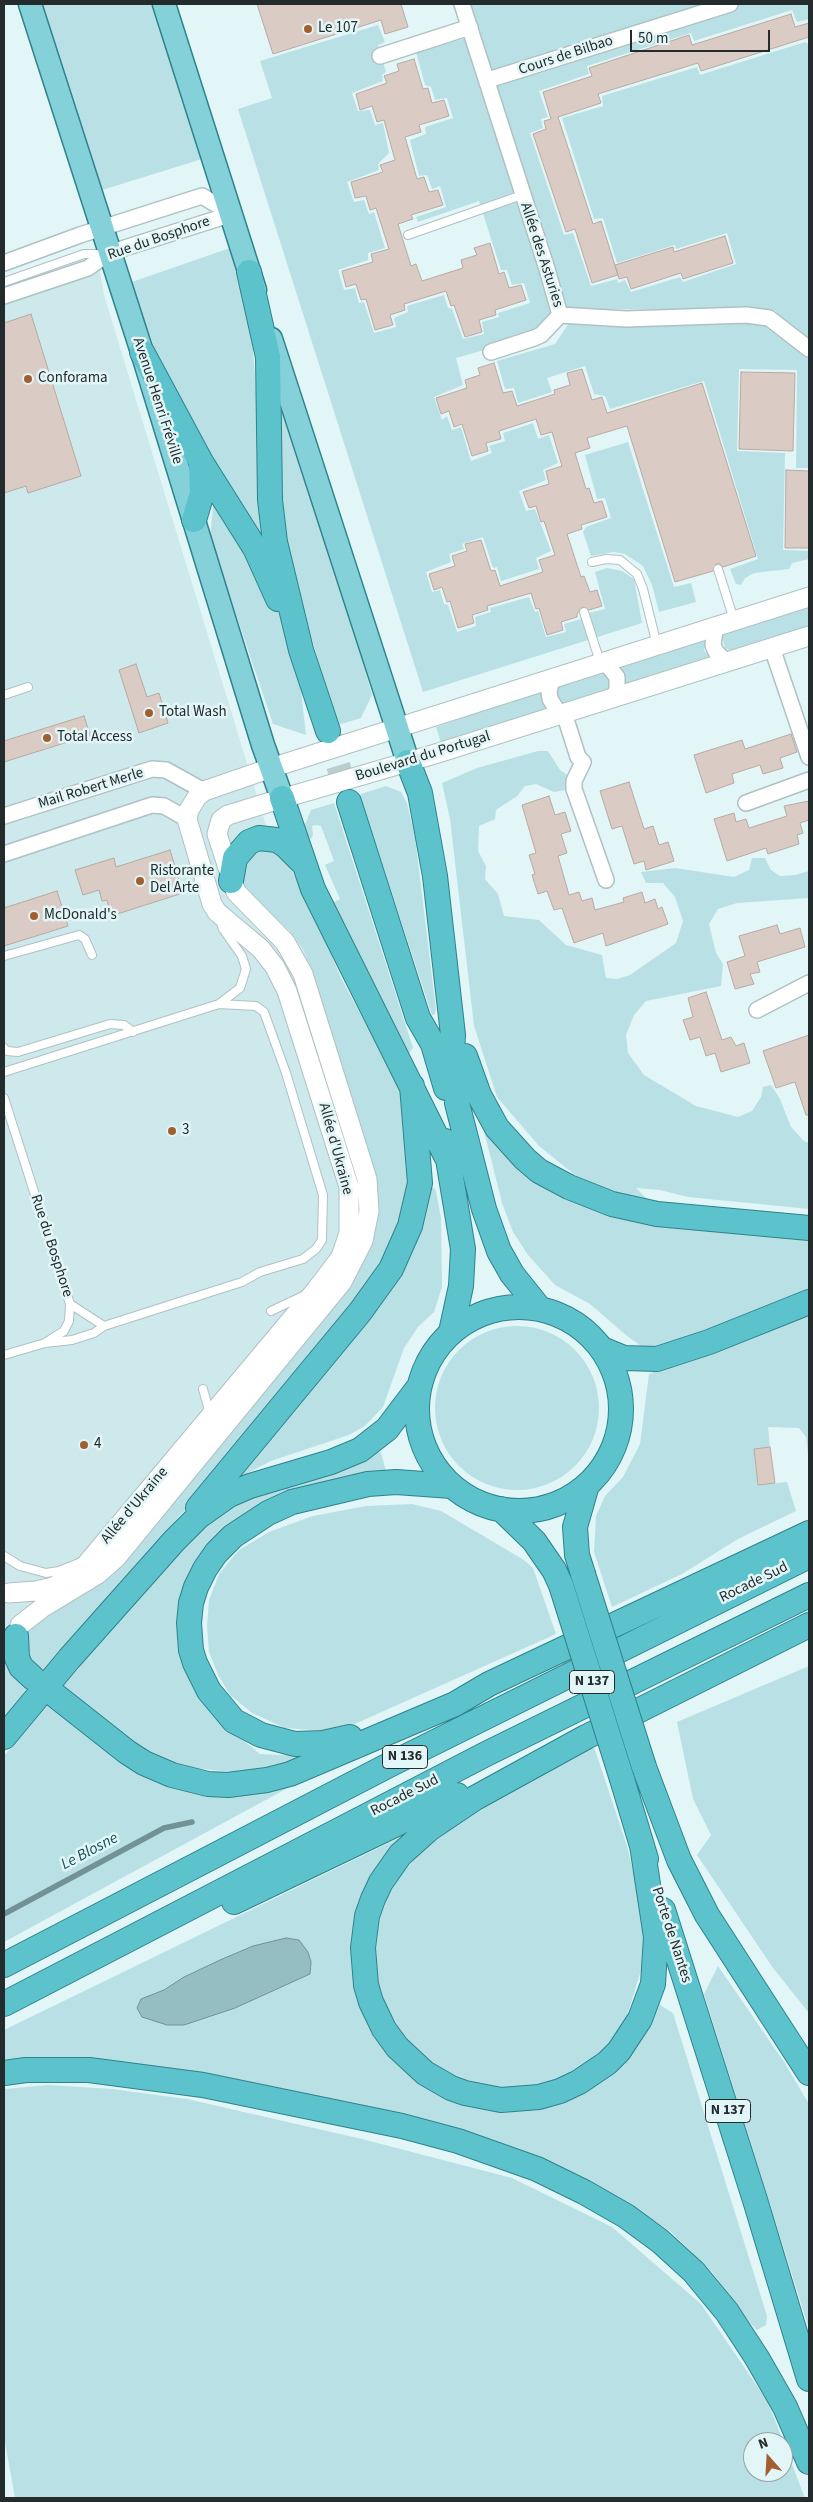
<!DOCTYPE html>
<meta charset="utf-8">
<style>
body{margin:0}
#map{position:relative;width:813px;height:2502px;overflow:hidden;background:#e2f5f7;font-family:"Source Sans 3",sans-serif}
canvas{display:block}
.frame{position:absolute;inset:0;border:5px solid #242b2c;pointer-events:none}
.north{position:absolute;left:743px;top:2432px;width:50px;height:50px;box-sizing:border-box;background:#e2f5f7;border:1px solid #96a4a6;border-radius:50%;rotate:341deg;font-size:14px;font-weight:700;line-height:20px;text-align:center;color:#242b2c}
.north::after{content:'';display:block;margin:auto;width:18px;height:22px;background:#a25e2f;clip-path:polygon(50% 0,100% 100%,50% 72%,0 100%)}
.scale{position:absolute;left:630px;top:30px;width:140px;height:22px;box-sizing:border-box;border:2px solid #242b2c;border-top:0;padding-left:6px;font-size:15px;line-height:18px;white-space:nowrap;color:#242b2c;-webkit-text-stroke:4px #e2f5f7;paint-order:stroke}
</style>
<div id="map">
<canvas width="813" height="2502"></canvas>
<div class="frame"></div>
<div class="north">N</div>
<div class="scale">50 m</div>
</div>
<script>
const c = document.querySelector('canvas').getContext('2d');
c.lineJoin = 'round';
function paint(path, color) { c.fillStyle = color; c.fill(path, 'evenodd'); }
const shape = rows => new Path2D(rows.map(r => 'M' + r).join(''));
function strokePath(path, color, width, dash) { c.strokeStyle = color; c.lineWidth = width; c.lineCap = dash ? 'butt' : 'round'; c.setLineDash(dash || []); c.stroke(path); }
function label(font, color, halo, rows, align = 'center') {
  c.font = font + ' "Source Sans 3",sans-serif'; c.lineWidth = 5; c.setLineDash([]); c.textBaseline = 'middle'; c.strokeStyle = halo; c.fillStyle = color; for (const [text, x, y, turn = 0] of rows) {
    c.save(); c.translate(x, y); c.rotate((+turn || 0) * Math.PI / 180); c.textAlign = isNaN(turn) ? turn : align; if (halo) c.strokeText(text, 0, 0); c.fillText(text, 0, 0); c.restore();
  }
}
const built = shape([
 [98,262,104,295,304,950,375,1173,378,1195,377,1215,277,1372,113,1575,30,1628,4,1658,4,295]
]);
const green = shape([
 [40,4,153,4,202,159,99,191],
 [453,4,809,4,809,19,797,22,792,10,694,41,691,33,587,66,589,74,539,91,548,117,541,119,543,128,530,133,564,235,573,233,591,286,617,279,618,283,625,280,631,292,680,277,683,282,736,264,727,233,676,249,675,245,617,263,603,218,594,219,562,118,603,106,602,96,697,67,700,75,805,42,809,44,809,343,774,310,564,309,477,33,457,16],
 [378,25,385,42,378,45,386,72,382,75,383,81,352,93,358,111,370,110,375,125,383,123,389,153,378,164,379,170,347,182,354,202,364,200,369,214,374,212,385,248,368,253,368,260,338,270,344,290,355,288,359,303,364,302,374,333,396,327,394,318,408,312,407,306,444,295,448,308,452,309,463,339,484,334,482,322,499,317,498,313,530,303,524,283,512,285,507,270,501,270,479,201,418,222,416,217,446,207,440,186,432,189,427,175,419,176,410,140,426,134,425,127,453,118,447,98,435,100,431,87,425,85,416,52,467,38,554,311,530,337,456,358,463,385,434,397,442,420,447,416,452,430,461,427,471,461,492,453,489,446,505,441,503,433,533,423,538,439,549,435,558,463,543,470,546,480,519,491,526,511,535,509,551,551,536,558,539,569,501,581,497,567,493,568,483,537,462,544,464,549,449,554,451,562,426,572,432,592,440,590,444,604,448,605,457,632,476,626,475,617,491,612,490,608,529,597,535,612,538,611,546,637,566,632,564,624,581,619,580,615,605,609,595,572,607,568,622,571,634,579,642,623,423,692,238,109,272,98,260,61],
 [230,248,252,338,269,559,171,390,129,283],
 [768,322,809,354,809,468,796,468,797,370,739,369,737,451,785,453,783,550,809,551,809,559,792,563,789,569,754,573,745,578,741,585,736,584,730,569,758,559,704,381,610,409,605,396,594,394,585,366,547,378,552,392,518,403,514,388,505,389,497,361,555,344,569,323],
 [275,377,341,583,372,695,361,718,338,725,292,574,277,499],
 [628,442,674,587,691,583,696,602,659,612,652,585,643,566,625,554,614,552,591,556,583,532,586,527,611,518,605,498,597,499,585,455],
 [214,496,270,589,298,664,306,735,273,724,210,537],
 [809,602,809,627,733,651,725,648,722,637,726,630],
 [704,636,704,650,712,661,624,690,625,676,616,664],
 [600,669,611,676,611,690,565,705,559,702,556,695,557,688,561,682],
 [544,689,551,713,441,743,436,727],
 [538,751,548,751,560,770,569,776,566,790,554,792,536,784,525,786,517,796,496,810,495,819,479,826,478,851,486,866,485,879,498,894,504,916,539,920,566,945,602,955,606,978,617,979,630,975,676,943,683,921,675,897,663,883,646,883,641,872,675,868,734,877,749,870,752,858,765,858,771,870,780,876,795,875,809,871,809,898,737,903,718,909,709,924,716,953,723,964,721,986,646,1001,634,1015,626,1035,628,1053,644,1075,696,1106,738,1117,752,1111,761,1097,763,1087,771,1085,780,1099,791,1127,804,1141,809,1143,809,1209,688,1197,660,1190,636,1188,650,1202,586,1184,539,1146,497,1097,474,1026,450,819,442,783,477,768],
 [386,786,401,792,407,803,415,837,436,1010,434,1015,432,1015,360,797,361,794],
 [334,803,413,1048,409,1053,406,1052,332,903,340,899,325,865,334,861,321,826,317,825,312,826,313,835,311,839,307,836,305,824,311,810],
 [271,849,286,859,320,928,341,978,404,1094,413,1162,391,1256,205,1487,41,1674,28,1664,23,1639,30,1628,113,1575,345,1288,377,1215,378,1195,375,1173,304,950,289,930,250,895,242,883,244,864,250,857,259,851],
 [481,1119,563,1195,809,1237,809,1290,661,1347,644,1348,627,1336,590,1304,555,1285,528,1255,513,1232,502,1203],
 [430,1187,434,1188,436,1191,441,1218,442,1287,434,1312,418,1327,404,1348,383,1407,365,1426,349,1435,271,1461,234,1480,294,1401],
 [809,1313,809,1463,806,1437,799,1428,768,1427,770,1447,754,1450,758,1485,787,1482,796,1511,738,1539,682,1574,612,1607,594,1552,596,1516,605,1496,623,1477,640,1444,649,1374],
 '435 1408a82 82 0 1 1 164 0a82 82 0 1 1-164 0Z',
 [375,1450,381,1453,386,1471,310,1485,270,1501,209,1547,181,1656,191,1681,212,1715,260,1754,309,1756,249,1774,195,1768,156,1758,59,1690,194,1536,222,1512,250,1495],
 [412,1504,441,1511,524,1560,533,1568,556,1634,357,1723,325,1731,285,1728,252,1713,230,1695,218,1675,209,1652,207,1626,209,1600,219,1574,239,1550,269,1532,313,1516,366,1506],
 [9,1655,31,1683,4,1720,4,1658],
 [809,1666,809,2013,773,1968,697,1855,711,1835,693,1799,677,1722],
 [51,1701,144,1773,297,1783,4,1942,4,1756],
 [594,1747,627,1846,642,1910,644,1939,642,1967,626,2019,610,2044,588,2064,560,2078,531,2087,504,2088,481,2085,459,2078,439,2068,419,2053,403,2035,383,2000,377,1979,376,1949,379,1921,387,1899,398,1878,420,1853,452,1827,520,1785],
 [407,1834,355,1949,413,2076,548,2105,657,2003,673,2013,767,2316,766,2325,757,2330,750,2323,712,2272,670,2231,610,2193,545,2160,454,2128,376,2108,155,2066,85,2059,40,2058,4,2060,4,2030],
 [718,1966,784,2062,809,2104,809,2329,704,1994],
 [48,2085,112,2089,187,2099,362,2139,512,2178,612,2227,701,2304,768,2402,805,2498,15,2498,4,2437,4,2089],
 [753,2442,783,2442,783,2472,753,2472]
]);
const water = shape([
 [286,1938,299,1940,308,1952,311,1962,310,1974,235,2008,184,2025,167,2025,142,2017,137,2008,141,1999,164,1990,184,1977,220,1960,253,1946,286,1938]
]);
const stream = shape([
 [4,1914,164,1828,192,1822]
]);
const building = shape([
 [257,4,401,4,408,27,385,34,381,20,273,54,257,4],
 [791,14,795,27,809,23,809,37,701,71,698,63,598,94,601,103,558,117,593,224,601,221,618,275,592,283,575,229,566,232,533,134,546,129,544,121,551,119,543,92,592,76,589,68,689,35,692,45,791,14],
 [414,59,423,89,428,88,432,103,444,100,449,116,419,125,421,132,405,137,417,179,424,177,429,192,438,190,443,205,411,215,413,219,398,224,411,266,416,264,422,281,463,268,461,260,477,255,474,248,490,243,499,274,504,272,509,288,521,285,526,300,495,310,496,315,479,320,482,332,465,337,454,305,451,306,446,291,404,304,405,310,390,315,393,325,375,330,366,299,361,300,356,284,346,287,342,271,373,262,371,254,389,249,376,208,370,210,366,196,355,198,351,182,383,172,380,165,395,160,384,120,377,122,372,106,360,110,356,94,387,83,384,76,399,71,397,64,414,59],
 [725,236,733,263,683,279,681,273,631,289,627,277,619,279,615,265,673,247,674,252,725,236],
 [31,314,81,476,28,493,26,486,4,493,4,323,31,314],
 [494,363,503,393,512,391,517,406,555,394,554,390,570,385,567,373,582,369,592,400,602,397,607,413,702,383,756,556,723,567,720,564,716,564,713,571,675,582,627,426,587,438,590,448,575,453,586,489,589,488,594,503,602,501,607,517,581,525,582,529,567,534,581,577,584,576,590,592,597,590,602,606,589,610,582,607,577,614,577,617,561,622,563,630,547,635,539,608,536,609,531,593,487,606,488,610,472,615,474,623,458,628,450,601,447,602,442,587,434,590,429,574,455,566,452,556,467,551,465,544,481,540,491,571,495,570,500,586,543,572,539,560,555,555,544,521,541,522,536,506,529,508,523,492,549,484,546,471,562,466,552,432,541,435,536,419,499,431,501,439,486,443,488,451,472,456,462,424,454,427,449,411,441,414,436,398,467,388,465,380,480,375,478,368,494,363],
 [741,372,795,373,793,451,739,449,741,372],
 [786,470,809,471,809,548,785,548,786,470],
 [136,664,147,697,159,693,168,723,139,733,119,670,136,664],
 [84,716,90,735,4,762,4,741,84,716],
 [791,734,797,752,780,758,783,768,763,774,760,765,732,774,734,783,706,793,694,755,742,740,745,749,791,734],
 [629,782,644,829,653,826,659,845,668,842,674,861,646,870,644,861,634,864,622,826,612,829,600,791,629,782],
 [549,796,555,815,565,812,571,831,561,834,567,853,558,856,569,895,579,892,582,901,592,898,595,910,624,902,623,898,642,892,645,903,655,899,658,909,662,907,668,924,606,946,603,933,574,943,562,908,554,910,547,891,538,894,532,875,535,874,529,855,536,853,522,805,549,796],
 [809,801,809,820,800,823,803,833,797,835,799,844,768,854,766,848,727,861,714,819,734,813,736,822,746,819,749,828,787,816,784,806,809,801],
 [170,850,183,893,111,916,107,900,102,901,99,890,83,895,75,870,114,858,116,867,170,850],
 [57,891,68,926,4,946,4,908,57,891],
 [777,925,780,934,800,928,805,947,757,962,760,972,750,974,754,984,735,989,727,962,745,956,739,936,777,925],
 [706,992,722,1040,731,1037,736,1046,744,1043,750,1063,721,1072,715,1053,706,1056,700,1037,690,1040,683,1020,693,1017,688,998,706,992],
 [809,1035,809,1115,806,1115,795,1082,776,1088,763,1051,809,1035],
 [770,1447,775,1483,758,1485,754,1449,770,1447]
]);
const trunkTunnel = shape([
 [328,731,349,802]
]);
const service = shape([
 [408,235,522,195],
 [4,282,84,254,105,254],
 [592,562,606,559,620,560,637,574,643,589,657,645],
 [718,569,734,620],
 [584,612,600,662],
 [4,695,28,687],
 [4,956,79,935,85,939,92,955],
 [219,1004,240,988,246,969,242,956,223,929,220,920],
 [4,1048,7,1051,18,1052,110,1024,124,1025,133,1032],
 [4,1072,219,1004,256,1006,264,1012,286,1073,323,1195,322,1240,316,1249,303,1259,260,1272,242,1282,104,1326,94,1333,72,1340,45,1343],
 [4,1098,70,1304,69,1321,64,1331,45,1343,4,1355],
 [70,1304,104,1326],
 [271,1311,305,1295],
 [203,1389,210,1414],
 [4,1556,20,1566,46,1573,59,1571,79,1563]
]);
const minor = shape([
 [462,4,547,269,560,315,626,319,746,315,769,318,809,349],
 [380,56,470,27],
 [488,80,730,4],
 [4,263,80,235,202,196,232,214],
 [4,296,88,268,109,253,232,214],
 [491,352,534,338,541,335,560,315],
 [721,625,715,631,713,645,716,652,727,662],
 [772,648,809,757],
 [601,663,608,666,617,677,617,690,612,698],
 [552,679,549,692,550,699,557,710,564,713,578,757,583,762,574,781,574,789,606,880],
 [746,803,809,780],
 [4,816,152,769,166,770,204,791],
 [4,854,152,805,164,806,187,819],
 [757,1010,809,983]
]);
const tertiary = shape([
 [9,1593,36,1591,53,1587,73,1576,84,1567,316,1290,341,1257,349,1233,349,1187,287,991,275,967,261,949,217,912,212,904,187,819,189,810,197,797,204,791,271,768,809,597],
 [20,1625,42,1608,98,1574,116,1558,342,1282,363,1241,369,1211,367,1179,303,974,285,942,236,892,217,834,221,820,228,815,267,803,435,754,809,636]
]);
const primary = shape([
 [30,4,142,352,263,745,282,798],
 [164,4,255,290],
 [271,339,408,762]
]);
const trunk = shape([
 [249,272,268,357,270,500,275,542,301,650,328,731],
 [142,352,201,462,255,548,278,599],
 [194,520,202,493,201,464],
 [408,762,420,793,435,876,453,1035,452,1051,459,1086,457,1103,484,1209,499,1251,512,1274,540,1309],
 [282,798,313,889,446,1156],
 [349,802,418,1018,433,1044,446,1088],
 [231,881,235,858,249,842,259,838,277,840,286,846,302,862],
 [465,1056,479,1095,497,1128,525,1159,539,1171,569,1187,612,1204,657,1214,809,1228],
 [445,1141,463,1249,461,1286,451,1332],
 '417 1409a102 102 0 1 1 204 0a102 102 0 1 1-204 0Z',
 [602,1349,624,1358,657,1359,709,1342,809,1302],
 [198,1508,360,1312,391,1269,410,1226,420,1183,412,1086],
 [501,1509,534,1541,554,1570,561,1585],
 [583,1574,577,1555,575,1527,587,1485],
 [16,1636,17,1658,21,1667,33,1678],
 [56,1696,127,1752,144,1763,172,1775,208,1784,228,1785,267,1780,290,1774,455,1704,489,1684,809,1533],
 [4,1737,69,1659,174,1541,198,1517,229,1495,250,1486,331,1462,360,1450,387,1429,418,1388],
 [350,1737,323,1743,295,1744,261,1735,234,1721,209,1691,195,1663,191,1650,189,1623,191,1603,196,1587,205,1569,216,1553,233,1536,268,1513,292,1502,368,1484,396,1482,452,1486],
 [644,1767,679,1860,707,1915,809,2073],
 [622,1779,646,1859],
 [642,1845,656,1937,653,1984,640,2019,619,2051,607,2063,579,2082,560,2091,539,2097,501,2100,465,2093,451,2088,425,2073,397,2047,384,2029,371,2002,366,1985,363,1948,367,1916,373,1899,381,1882,400,1855,429,1829,475,1798,586,1737,809,1625],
 [234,1902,457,1795],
 [663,1910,755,2200,809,2379],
 [4,1965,389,1765,809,1556],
 [4,2004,486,1754,809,1595],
 [4,2073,26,2070,89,2070,203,2085,402,2126,458,2141,537,2169,584,2192,626,2216,660,2241,694,2272,727,2312,757,2358,785,2407,809,2462]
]);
const trunkBridge = shape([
 [583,1574,644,1767],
 [561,1585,622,1779]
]);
const markers = [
 [308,29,5,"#a25e2f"],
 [28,379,5,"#a25e2f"],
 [149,713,5,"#a25e2f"],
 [47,738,5,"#a25e2f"],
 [140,881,5,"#a25e2f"],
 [34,916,5,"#a25e2f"],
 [172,1131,5,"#a25e2f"],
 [84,1445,5,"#a25e2f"]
];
const shields = [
 [592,1682,45],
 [405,1757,45],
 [728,2111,45]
];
const shieldNames = [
 ["N 137",592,1682],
 ["N 136",405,1757],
 ["N 137",728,2111]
];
const poiNames = [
 ["Le 107",318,29],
 ["Conforama",38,379],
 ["Total Wash",159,713],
 ["Total Access",57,738],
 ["Ristorante",150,872],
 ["Del Arte",150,889],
 ["McDonald's",44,916],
 ["3",182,1131],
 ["4",94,1445]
];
const streetNames = [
 ["Cours de Bilbao",566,56,-18],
 ["Rue du Bosphore",159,239,-19],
 ["Allée des Asturies",541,255,72],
 ["Avenue Henri Fréville",157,401,72],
 ["Boulevard du Portugal",423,757,-17],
 ["Mail Robert Merle",91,789,-17],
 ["Allée d'Ukraine",335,1149,75],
 ["Rue du Bosphore",51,1246,72],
 ["Allée d'Ukraine",135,1506,-50],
 ["Rocade Sud",754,1583,-26],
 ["Rocade Sud",405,1796,-27],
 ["Porte de Nantes",671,1935,72]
];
const waterNames = [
 ["Le Blosne",90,1852,-28]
];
paint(built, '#cee9ec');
paint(green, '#b9e1e5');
paint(water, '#95bec2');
strokePath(water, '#739295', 1);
strokePath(stream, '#739295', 5.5);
paint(building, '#daccc4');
strokePath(building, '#b8aaa2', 1);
strokePath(trunkTunnel, '#bccdce', 24, [24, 12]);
strokePath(service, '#afc1c3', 10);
strokePath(minor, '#afc1c3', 18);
strokePath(tertiary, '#afc1c3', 21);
strokePath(primary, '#2e838c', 25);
strokePath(trunk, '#2e838c', 26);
strokePath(service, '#fff', 8);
strokePath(minor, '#fff', 15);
strokePath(tertiary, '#fff', 19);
strokePath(primary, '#85d1d9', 22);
strokePath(trunk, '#5cc2cc', 24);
strokePath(trunkBridge, '#2e838c', 26, []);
strokePath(trunkBridge, '#5cc2cc', 24);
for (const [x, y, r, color] of markers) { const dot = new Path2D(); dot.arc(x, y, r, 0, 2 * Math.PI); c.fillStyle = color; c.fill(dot); strokePath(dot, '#e2f5f7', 2); }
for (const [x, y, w] of shields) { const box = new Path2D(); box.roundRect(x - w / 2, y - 11.5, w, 23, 4); c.fillStyle = '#e2f5f7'; c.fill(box); strokePath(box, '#242b2c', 1); }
label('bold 14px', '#242b2c', null, shieldNames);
label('15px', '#242b2c', '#e2f5f7', poiNames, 'left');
label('15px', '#242b2c', '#e2f5f7', streetNames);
label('italic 16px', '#165157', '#e2f5f7', waterNames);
</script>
